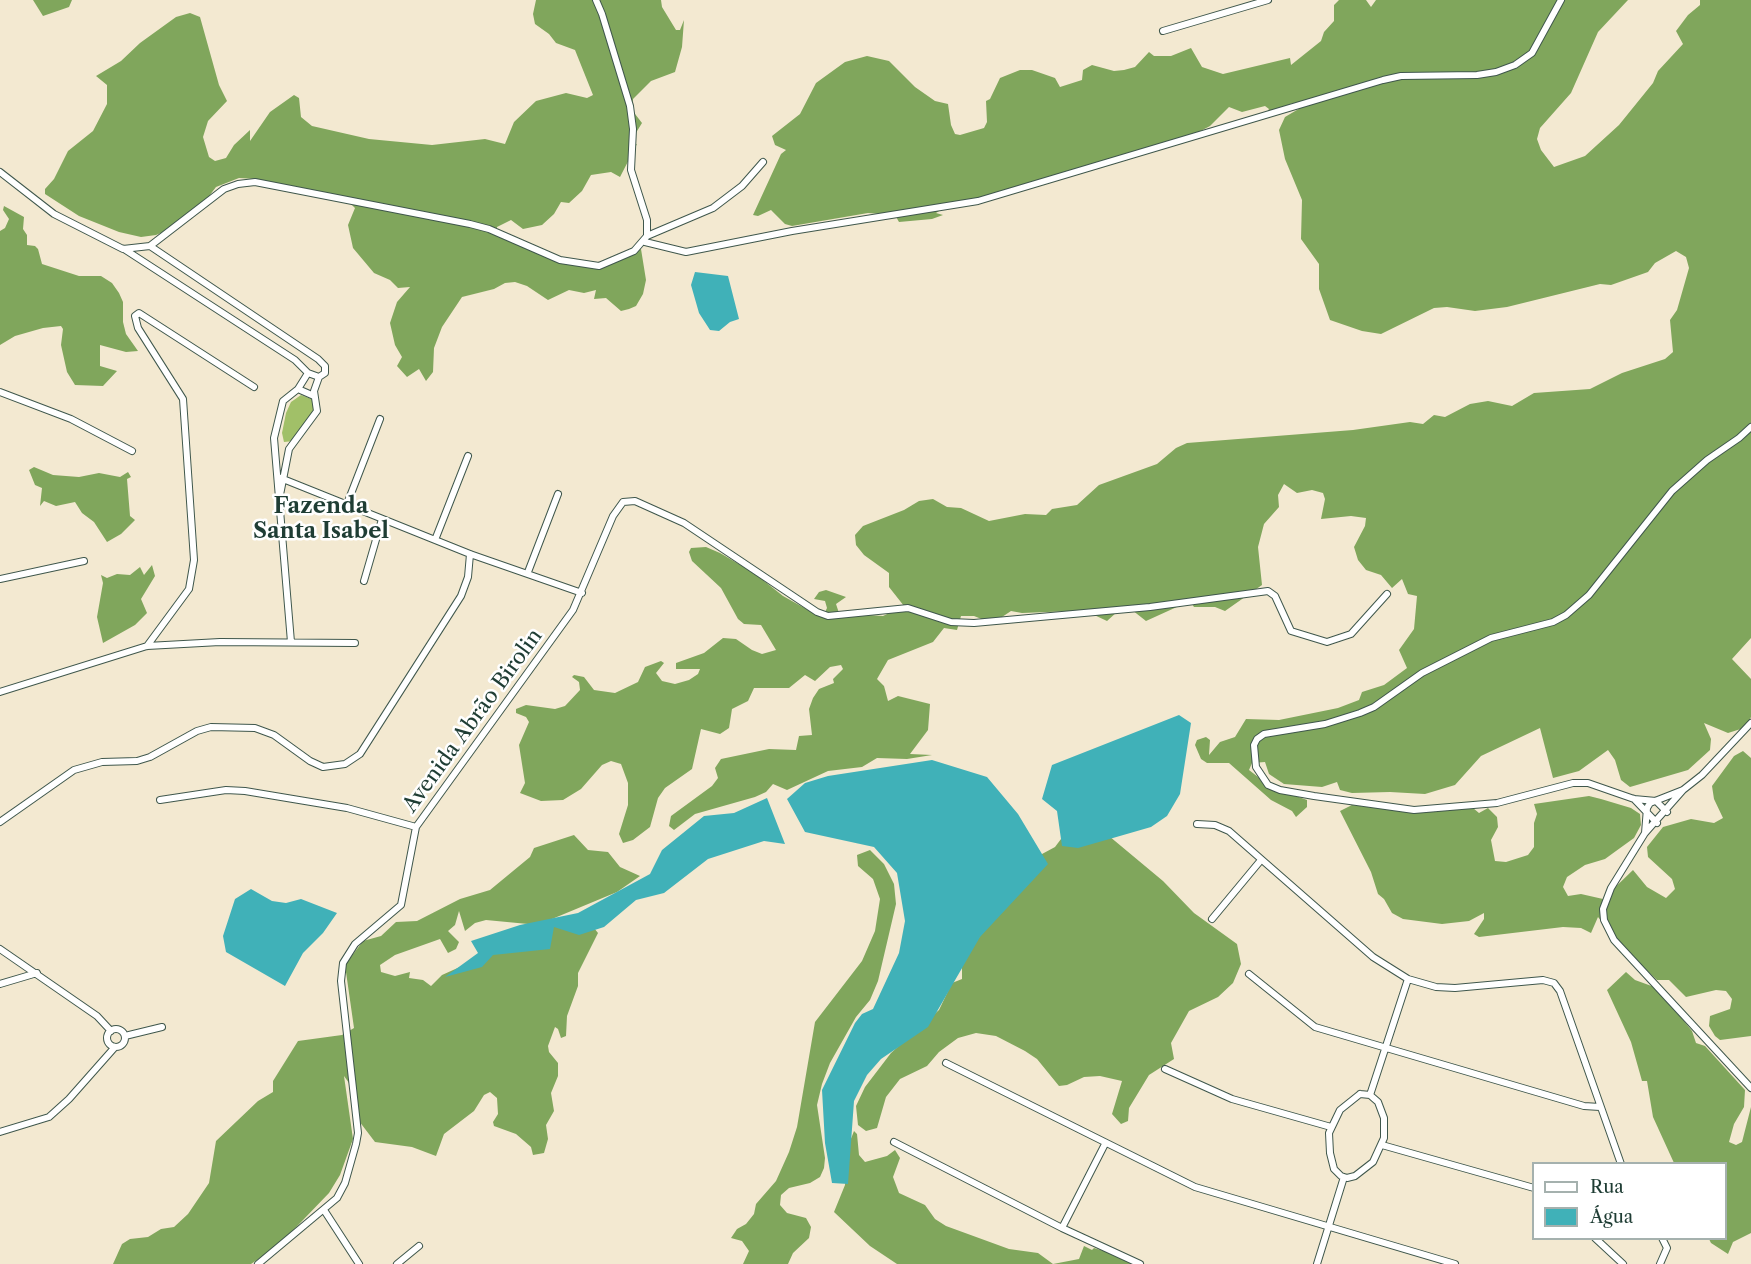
<!DOCTYPE html>
<meta charset="utf-8">
<style>
body{margin:0}
#map{position:relative;width:1751px;height:1264px;overflow:hidden;background:#f3e9d1;font-family:"Libre Caslon Text",serif}
canvas{display:block}
.legend{position:absolute;left:1532px;top:1162px;width:195px;height:78px;box-sizing:border-box;background:#fff;border:2px solid #a5b1ae;margin:0;padding:8px 10px;list-style:none;font-size:18px;color:#1f3d34}
.legend li{display:flex;align-items:center;gap:12px;height:30px}
.legend b{width:30px;border:2px solid #a5b1ae}
</style>
<div id="map">
<canvas width="1751" height="1264"></canvas>
<ul class="legend">
<li><b style="height:8px;background:#fff"></b>Rua</li>
<li><b style="height:16px;background:#40b1b8"></b>Água</li>
</ul>
</div>
<script>
const c = document.querySelector('canvas').getContext('2d');
c.lineJoin = 'round';
function paint(path, color) { c.fillStyle = color; c.fill(path, 'evenodd'); }
const shape = rows => new Path2D(rows.map(r => 'M' + r).join(''));
function strokePath(path, color, width, dash) { c.strokeStyle = color; c.lineWidth = width; c.lineCap = dash ? 'butt' : 'round'; c.setLineDash(dash || []); c.stroke(path); }
function label(font, color, halo, rows, align = 'center') {
  c.font = font + ' "Libre Caslon Text",serif'; c.lineWidth = 5; c.setLineDash([]); c.textBaseline = 'middle'; c.strokeStyle = halo; c.fillStyle = color; for (const [text, x, y, turn = 0] of rows) {
    c.save(); c.translate(x, y); c.rotate((+turn || 0) * Math.PI / 180); c.textAlign = isNaN(turn) ? turn : align; if (halo) c.strokeText(text, 0, 0); c.fillText(text, 0, 0); c.restore();
  }
}
const green = shape([
 [301,395,314,400,315,412,294,441,284,442,282,433,286,413,291,402]
]);
const forest = shape([
 [33,0,72,0,69,7,43,16],
 [536,0,661,0,662,7,676,30,680,30,684,20,682,47,675,72,651,81,633,99,632,110,642,123,634,136,633,145,637,144,620,177,611,172,591,175,582,191,569,203,561,202,554,214,542,225,523,229,511,220,497,227,497,230,552,258,597,265,641,249,646,280,643,294,636,306,629,309,621,311,606,298,594,299,596,290,584,293,569,290,548,300,527,286,515,282,505,283,494,289,462,297,442,327,434,348,433,372,426,381,419,369,407,377,397,366,402,357,395,345,390,323,397,302,410,287,398,288,390,280,374,273,353,248,348,225,355,208,350,203,256,179,239,178,216,187,203,204,175,227,156,235,141,237,119,232,79,216,45,194,45,189,54,179,68,151,93,131,107,104,107,85,96,76,121,61,140,43,176,17,190,13,200,17,219,85,227,101,208,121,203,137,209,157,215,161,226,158,234,145,250,130,250,141,270,112,294,95,299,98,301,117,312,126,369,139,432,145,485,139,505,144,514,122,536,101,566,93,587,98,593,95,575,50,556,43,549,34,535,24,533,14],
 [1339,0,1366,0,1371,7,1376,0,1628,0,1598,32,1571,93,1540,128,1537,139,1541,150,1554,167,1585,156,1619,125,1653,83,1658,71,1683,44,1676,31,1688,15,1700,5,1700,0,1751,0,1751,638,1732,659,1751,679,1751,717,1747,727,1728,733,1704,723,1711,739,1710,750,1688,770,1630,787,1621,780,1615,760,1608,750,1579,771,1553,778,1540,728,1481,756,1455,785,1425,794,1390,792,1352,793,1340,790,1337,782,1322,787,1284,784,1269,774,1265,762,1252,763,1249,770,1271,787,1307,800,1307,807,1296,817,1292,811,1271,800,1229,763,1207,763,1201,759,1195,745,1197,740,1206,737,1210,740,1209,755,1220,742,1235,737,1246,719,1279,720,1338,708,1359,700,1362,692,1384,685,1407,668,1399,650,1414,629,1417,596,1408,594,1402,579,1392,588,1381,575,1366,570,1358,560,1354,547,1365,526,1366,518,1351,516,1321,519,1325,499,1323,493,1312,490,1297,493,1284,484,1278,495,1279,507,1264,524,1258,547,1262,585,1225,611,1215,607,1194,607,1190,601,1146,621,1132,610,1117,612,1107,621,1090,613,1073,611,1022,613,1011,611,1002,617,984,620,974,616,961,616,957,630,944,628,933,642,888,660,877,679,884,686,888,701,898,696,930,704,928,730,910,754,932,755,907,759,877,758,862,767,828,771,787,790,773,784,766,792,755,797,695,814,674,830,669,826,671,816,712,786,718,778,715,768,721,759,769,749,796,750,799,736,812,735,809,709,813,698,819,689,834,683,833,679,843,669,841,665,830,667,815,681,805,675,789,688,754,688,748,701,732,709,729,728,720,734,701,729,692,769,665,788,658,798,650,827,633,840,623,843,619,834,628,805,628,783,621,764,611,761,602,765,581,789,563,800,541,801,520,793,525,783,519,745,529,722,526,717,516,713,516,709,526,705,555,709,565,706,580,690,579,682,572,677,574,675,584,677,594,690,615,693,638,682,645,667,661,661,664,663,656,673,662,681,675,684,689,680,698,674,700,669,676,669,676,663,704,653,723,638,736,639,752,650,762,654,776,650,761,625,744,624,738,619,721,588,692,561,689,552,691,548,706,547,720,553,754,573,783,596,817,615,824,614,827,608,825,601,814,599,819,592,826,590,846,597,836,604,839,613,883,616,904,606,889,587,889,573,864,555,856,545,855,535,863,526,904,510,919,501,933,499,947,507,961,508,989,521,1025,514,1046,515,1052,509,1077,505,1099,485,1157,464,1176,448,1187,443,1353,430,1410,422,1423,424,1434,415,1445,417,1470,404,1488,401,1512,406,1534,393,1590,389,1622,373,1665,359,1673,352,1670,320,1677,310,1689,268,1686,257,1676,251,1655,263,1648,272,1611,285,1600,284,1507,307,1475,311,1447,307,1434,308,1381,334,1362,331,1330,320,1319,289,1319,264,1301,239,1302,200,1285,159,1279,130,1285,117,1319,97,1290,104,1276,113,1265,115,1269,109,1265,106,1242,112,1229,107,1210,126,1193,135,1166,145,1132,152,1113,162,939,211,936,213,943,215,932,219,899,222,895,215,868,213,792,226,785,224,771,210,758,216,753,215,781,154,786,150,775,145,772,136,800,114,816,83,845,62,867,56,889,61,915,87,935,101,948,104,951,125,955,134,960,135,984,128,987,122,986,101,990,99,1000,78,1020,70,1032,70,1055,78,1060,87,1082,80,1083,70,1092,65,1114,71,1124,70,1135,67,1149,52,1154,56,1171,56,1191,48,1202,67,1223,74,1290,58,1291,65,1321,41,1324,32,1334,21,1334,5],
 [4,206,24,217,23,229,27,235,27,245,35,246,38,249,42,264,79,276,101,276,112,283,119,293,123,302,123,322,126,334,138,351,126,352,100,345,100,366,117,371,103,386,75,385,67,372,61,345,63,329,61,326,43,328,15,336,0,345,0,231,5,228,9,219,3,210],
 [34,467,53,475,79,477,99,473,120,477,128,472,131,477,127,479,130,516,135,520,121,534,107,542,94,522,82,513,75,502,56,506,44,501,40,506,42,488,35,485,29,470],
 [152,565,155,576,141,599,147,613,135,625,103,643,97,617,103,583,101,575,107,578,117,574,130,575,140,567,144,575],
 [1743,751,1751,758,1751,1036,1720,1040,1715,1036,1709,1026,1710,1016,1730,1009,1732,999,1726,991,1716,990,1686,997,1669,980,1657,980,1620,945,1598,917,1591,933,1581,928,1563,927,1479,937,1474,934,1484,919,1484,913,1469,921,1442,924,1403,919,1392,913,1384,899,1378,894,1371,872,1340,811,1352,805,1408,812,1473,808,1479,813,1488,808,1497,817,1498,827,1491,840,1495,861,1506,862,1528,855,1534,847,1534,823,1537,814,1534,804,1589,796,1601,799,1631,808,1640,814,1641,825,1634,838,1616,851,1605,859,1585,865,1567,877,1563,887,1568,896,1581,894,1603,899,1633,870,1647,887,1666,898,1675,889,1672,879,1648,857,1647,847,1663,827,1691,819,1714,823,1723,818,1714,799,1712,786,1734,756],
 [574,835,588,850,608,852,620,867,640,876,617,892,552,919,594,928,598,933,578,973,578,986,567,1016,566,1036,561,1038,558,1029,555,1027,548,1046,549,1052,558,1063,558,1076,551,1093,554,1111,546,1125,548,1139,544,1153,533,1155,531,1147,516,1134,494,1126,493,1122,498,1114,497,1098,490,1092,484,1095,474,1111,444,1134,436,1156,412,1147,375,1142,359,1121,349,1083,344,1076,353,1139,340,1175,329,1193,278,1246,251,1264,113,1264,122,1244,130,1239,148,1237,161,1229,174,1227,188,1214,209,1183,216,1141,258,1101,273,1092,273,1081,298,1041,342,1035,354,1028,345,965,363,941,381,936,396,922,417,921,460,899,490,890,530,857,534,848],
 [459,911,465,931,475,923,486,920,528,924,462,966,442,975,431,986,423,980,409,978,410,972,395,976,381,972,380,965,395,955,440,939,448,953,456,949,459,942,448,931,455,925],
 [1109,836,1163,881,1194,913,1237,944,1241,964,1233,983,1218,997,1189,1011,1171,1043,1174,1059,1149,1075,1129,1108,1128,1121,1121,1124,1112,1114,1122,1081,1100,1076,1084,1077,1067,1085,1059,1086,1037,1059,1025,1051,996,1036,976,1033,958,1038,939,1052,927,1066,900,1079,886,1097,877,1128,866,1131,858,1125,856,1106,865,1087,891,1053,939,1010,952,983,962,979,962,960,1042,854,1055,847,1061,839],
 [870,850,884,864,894,884,896,904,878,981,870,1000,856,1017,830,1063,822,1084,817,1105,825,1158,824,1168,820,1177,810,1183,789,1188,781,1195,780,1205,787,1213,806,1218,811,1227,809,1238,793,1253,788,1264,743,1264,749,1251,742,1241,731,1238,737,1229,746,1224,754,1214,756,1204,776,1181,789,1152,797,1127,815,1022,862,961,875,931,880,899,873,879,858,866,857,855],
 [1626,972,1635,980,1657,988,1692,1031,1696,1043,1705,1046,1745,1090,1744,1107,1734,1124,1729,1142,1736,1145,1742,1142,1751,1107,1751,1233,1733,1242,1728,1254,1711,1243,1709,1239,1726,1238,1726,1164,1674,1163,1653,1117,1647,1081,1642,1081,1631,1042,1607,990],
 [854,1131,857,1134,859,1155,865,1162,887,1156,895,1150,900,1158,893,1177,899,1193,925,1205,935,1219,946,1226,1009,1249,1038,1253,1053,1264,1079,1259,1084,1246,1092,1250,1094,1248,1117,1255,1136,1264,897,1264,870,1246,834,1212,845,1185,847,1149]
]);
const water = shape([
 [695,272,728,276,739,319,730,322,719,331,710,330,699,313,691,285],
 [1179,715,1191,723,1180,794,1167,816,1151,827,1106,840,1078,848,1062,846,1057,811,1042,799,1052,765],
 [932,760,987,777,1018,814,1048,864,980,937,928,1027,881,1059,867,1075,854,1101,848,1184,832,1183,825,1143,822,1090,855,1023,862,1014,873,1009,899,953,905,921,897,873,874,847,805,832,787,799,805,783,828,776],
 [767,798,785,844,764,841,708,859,664,893,636,900,604,927,579,935,554,927,550,949,493,955,482,967,445,977,478,953,471,941,520,925,578,913,650,874,662,850,704,816,734,813],
 [251,889,272,901,286,903,301,899,337,913,323,933,303,953,285,986,226,952,223,936,235,899]
]);
const minor = shape([
 [1163,31,1268,0],
 [0,172,54,214,123,249,150,246,224,189,238,184,255,182,470,224,489,229,560,260,599,266,634,251,647,236,647,220,631,170,633,129,630,106,602,14,596,0],
 [647,236,713,208,742,186,763,162],
 [645,242,686,252,792,231,978,201,1383,80,1401,76,1477,75,1496,72,1515,65,1532,53,1561,0],
 [150,246,318,359,325,366,325,373,319,377,314,391,317,411,289,449,280,495],
 [124,249,295,360,308,373,319,377],
 [298,389,314,396],
 [0,392,71,419,132,451],
 [278,477,470,554,582,593],
 [347,504,380,419],
 [435,540,468,456],
 [528,572,558,494],
 [0,579,84,561],
 [364,581,382,519],
 [291,642,274,438,283,401,298,389,308,373],
 [147,646,189,589,194,560,183,399,138,328,135,316,139,313,254,387],
 [0,692,147,646,220,642,355,643],
 [1683,790,1645,833,1611,888,1603,909,1604,920,1614,940,1751,1088],
 [1634,799,1657,823],
 [160,800,226,790,245,791,347,808,416,827],
 [1667,812,1656,801,1634,799,1588,783,1573,783,1497,803,1414,810,1314,796,1280,790,1268,785,1256,767,1254,745,1257,739,1264,734,1325,724,1360,713,1374,707,1422,673,1491,638,1553,622,1566,615,1589,595,1672,491,1707,460,1739,438,1751,427],
 [0,822,74,770,102,762,137,761,150,757,197,731,211,727,255,728,274,735,310,761,323,767,345,764,360,754,461,596,468,577,470,554],
 [1197,824,1215,825,1229,831,1373,957,1408,979,1436,987,1455,988,1543,980,1554,983,1560,991,1621,1164],
 [1645,833,1647,808,1650,803,1683,790,1702,775,1751,723],
 [1212,919,1261,860],
 [0,949,97,1016,111,1031],
 [1249,974,1315,1027,1584,1106,1600,1107],
 [0,984,37,973],
 '107 1038a9 9 0 1 1 18 0a9 9 0 1 1-18 0Z',
 [125,1036,162,1027],
 [946,1063,1195,1187,1455,1264],
 [1165,1069,1232,1099,1331,1127],
 [1360,1094,1370,1095,1378,1102,1384,1118,1384,1138,1373,1162,1355,1176,1347,1178,1341,1176,1334,1169,1330,1153,1329,1133,1340,1110,1360,1094],
 [1370,1095,1408,979],
 [0,1132,49,1117,69,1099,115,1047],
 [894,1142,1062,1228,1140,1264],
 [1382,1145,1534,1188],
 [324,1210,359,1264],
 [1062,1228,1105,1144],
 [1595,1238,1623,1264],
 [258,1264,337,1198,345,1183,356,1144,358,1133,341,981,343,963,355,944,401,905,416,827,573,610,613,516,623,502,635,501,684,523,817,612,828,616,908,608,951,622,974,623,1150,607,1268,591,1275,596,1291,631,1327,642,1351,634,1387,594],
 [397,1264,419,1246],
 [1317,1264,1344,1177],
 [1660,1264,1667,1248,1662,1238]
]);
const streetNames = [
 ["Avenida Abrão Birolin",473,721,-54]
];
const neighbourhoodNames = [
 ["Fazenda",321,507],
 ["Santa Isabel",321,532]
];
paint(green, '#a1c068');
paint(forest, '#80a65c');
paint(water, '#40b1b8');
strokePath(minor, '#3f574c', 8);
strokePath(minor, '#fff', 6);
label('21px', '#1f3d34', '#fff', streetNames);
label('bold 22px', '#1f3d34', '#fff', neighbourhoodNames);
</script>
